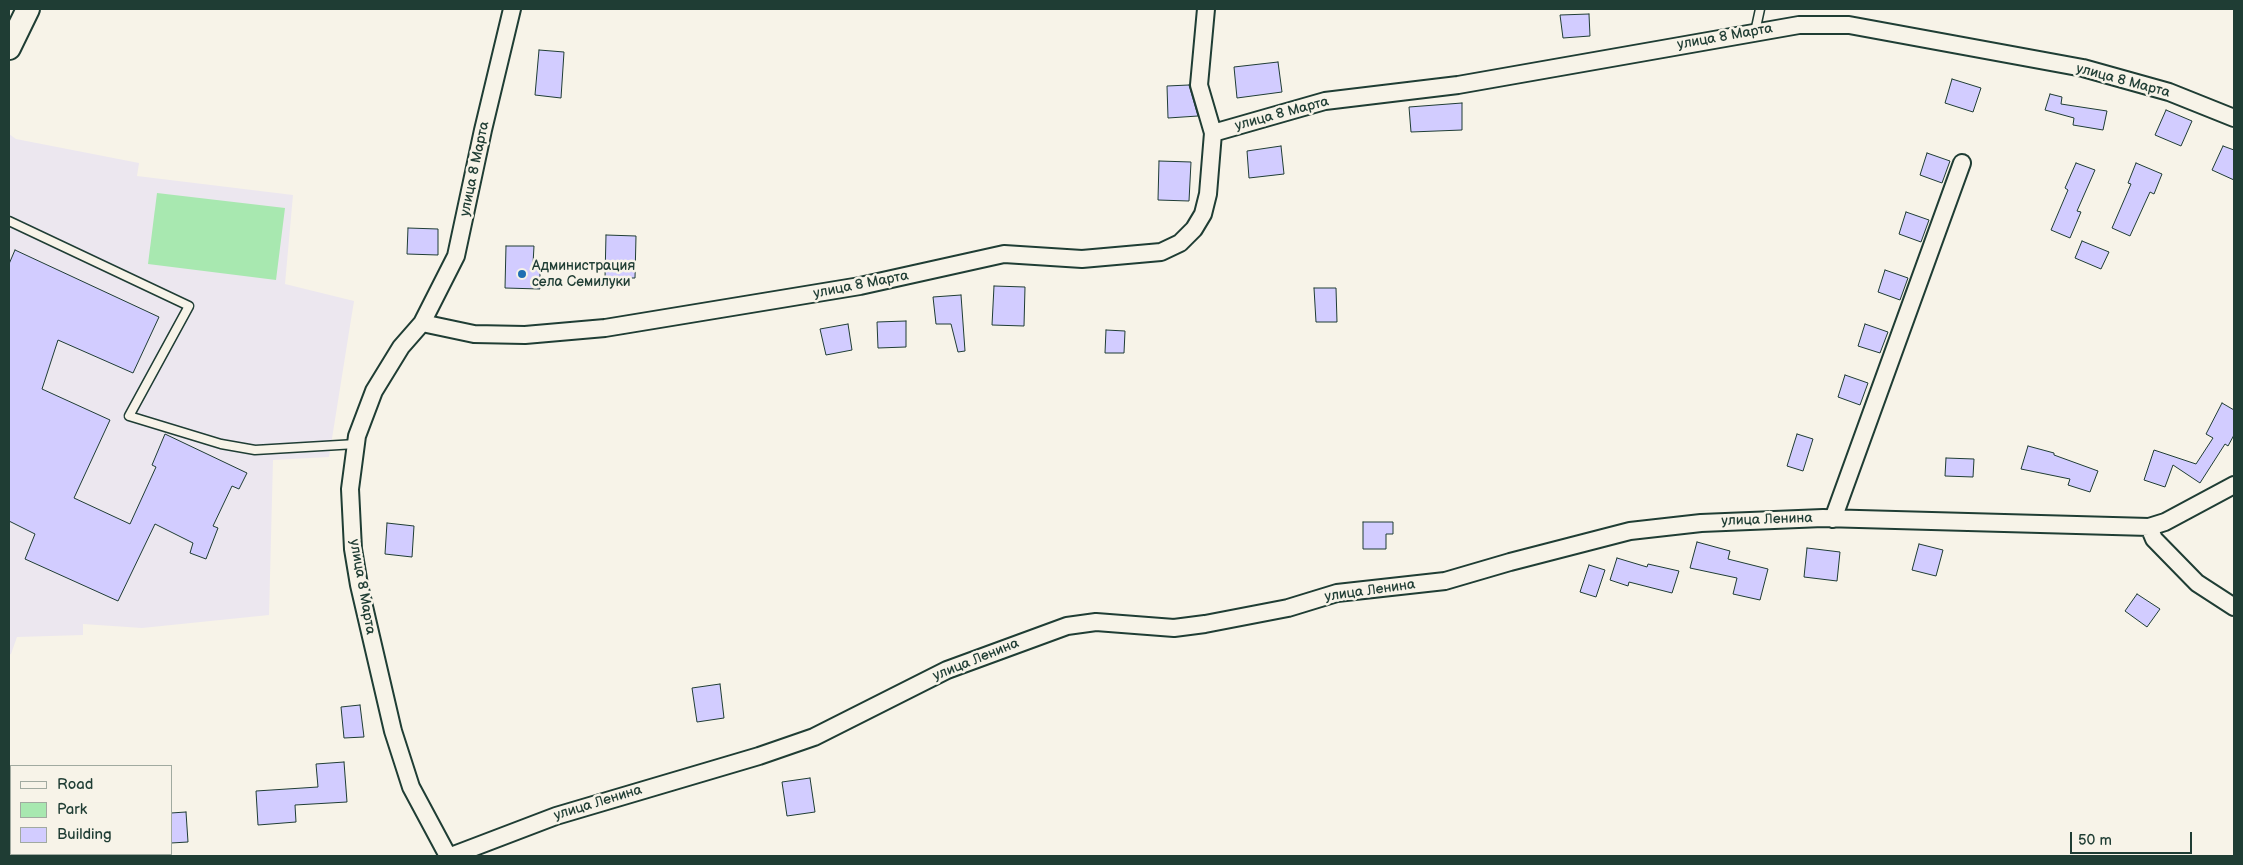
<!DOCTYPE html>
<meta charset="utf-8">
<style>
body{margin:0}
#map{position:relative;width:2243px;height:865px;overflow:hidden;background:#f7f3e8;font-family:"Balsamiq Sans",sans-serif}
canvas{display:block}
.frame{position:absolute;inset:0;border:10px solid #1f3d34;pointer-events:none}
.legend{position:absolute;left:10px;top:765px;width:162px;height:90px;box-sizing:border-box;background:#f7f3e8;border:1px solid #a1aaa0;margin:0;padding:6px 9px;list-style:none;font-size:15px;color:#1f3d34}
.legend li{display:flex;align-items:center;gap:10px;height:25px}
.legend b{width:25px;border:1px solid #a1aaa0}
.scale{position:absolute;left:2070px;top:832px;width:122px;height:22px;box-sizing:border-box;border:2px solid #1f3d34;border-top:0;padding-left:6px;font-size:15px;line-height:18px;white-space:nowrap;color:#1f3d34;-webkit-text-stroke:4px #f7f3e8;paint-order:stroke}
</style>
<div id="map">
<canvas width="2243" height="865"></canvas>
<div class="frame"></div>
<ul class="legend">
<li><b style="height:6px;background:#f7f3e8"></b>Road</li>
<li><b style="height:14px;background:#a8e8b0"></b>Park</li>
<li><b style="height:14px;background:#d2ccff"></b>Building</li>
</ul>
<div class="scale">50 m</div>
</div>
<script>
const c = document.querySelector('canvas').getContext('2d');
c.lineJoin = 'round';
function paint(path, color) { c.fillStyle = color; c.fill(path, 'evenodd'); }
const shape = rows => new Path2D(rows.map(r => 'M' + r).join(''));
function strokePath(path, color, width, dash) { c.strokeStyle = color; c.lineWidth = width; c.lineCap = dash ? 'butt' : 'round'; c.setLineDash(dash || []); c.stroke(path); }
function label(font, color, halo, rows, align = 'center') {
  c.font = font + ' "Balsamiq Sans",sans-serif'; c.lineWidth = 5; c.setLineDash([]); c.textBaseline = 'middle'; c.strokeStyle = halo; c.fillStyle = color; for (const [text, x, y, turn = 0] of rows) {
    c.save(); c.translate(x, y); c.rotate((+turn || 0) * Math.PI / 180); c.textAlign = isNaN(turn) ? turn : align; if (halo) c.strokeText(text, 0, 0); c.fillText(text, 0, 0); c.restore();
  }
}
const built = shape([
 [9,134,16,139,139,163,137,176,293,195,285,284,354,301,329,457,273,460,269,615,142,628,83,624,83,635,17,637,11,654,9,655]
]);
const green = shape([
 [157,193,285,208,276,280,148,264]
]);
const building = shape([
 [1589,14,1590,36,1563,38,1560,15,1589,14],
 [539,50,564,52,561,98,535,95,539,50],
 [1278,62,1282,92,1237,98,1234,67,1278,62],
 [1952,79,1981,88,1973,112,1945,103,1952,79],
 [1189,85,1198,116,1168,118,1167,86,1189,85],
 [2050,94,2062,97,2061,104,2107,111,2103,130,2073,125,2074,118,2045,110,2050,94],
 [1462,103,1462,130,1411,132,1409,107,1462,103],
 [2166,110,2192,121,2181,146,2155,135,2166,110],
 [1281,146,1284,174,1249,178,1247,151,1281,146],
 [2223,146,2234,150,2234,180,2212,170,2223,146],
 [1927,153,1950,161,1942,183,1920,175,1927,153],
 [1159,161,1191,162,1189,201,1158,200,1159,161],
 [2076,163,2095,170,2077,211,2081,212,2070,238,2051,230,2068,190,2065,188,2076,163],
 [2136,163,2162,174,2154,194,2150,192,2130,236,2112,228,2131,184,2128,183,2136,163],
 [1906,212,1929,220,1921,242,1899,234,1906,212],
 [408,228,438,229,438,255,407,254,408,228],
 [606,235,636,236,635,278,605,278,606,235],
 [2082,241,2109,252,2101,269,2075,258,2082,241],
 [506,246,534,246,533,264,540,264,540,289,505,288,506,246],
 [15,250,159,317,133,373,58,340,42,389,110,420,74,498,130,524,156,467,152,465,165,434,247,473,239,489,232,486,213,526,218,528,206,559,190,553,193,543,155,524,118,601,25,559,35,534,9,521,9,264,15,250],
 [1885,270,1908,278,1900,300,1878,292,1885,270],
 [994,286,1025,287,1024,326,992,325,994,286],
 [1314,288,1336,288,1337,322,1316,322,1314,288],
 [961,295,965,351,958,352,951,324,936,324,933,297,961,295],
 [906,321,906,347,878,348,877,322,906,321],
 [848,324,852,350,826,355,820,329,848,324],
 [1865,324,1888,332,1880,353,1858,346,1865,324],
 [1106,330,1125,331,1124,353,1105,353,1106,330],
 [1845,375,1868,383,1860,405,1838,397,1845,375],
 [2222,403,2234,410,2234,435,2228,446,2225,444,2200,483,2173,465,2165,487,2144,480,2154,450,2196,464,2213,438,2206,434,2222,403],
 [1797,434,1813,439,1803,471,1787,466,1797,434],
 [2028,446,2054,453,2054,455,2098,471,2090,492,2068,485,2070,479,2021,469,2028,446],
 [1946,458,1974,459,1973,477,1945,476,1946,458],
 [1363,522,1393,522,1393,534,1386,534,1386,549,1363,549,1363,522],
 [387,523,414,526,412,557,385,554,387,523],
 [1697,542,1730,551,1728,559,1768,569,1760,600,1733,594,1737,578,1690,568,1697,542],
 [1919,544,1943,550,1936,576,1912,570,1919,544],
 [1807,548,1840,552,1837,581,1804,577,1807,548],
 [1617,558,1647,567,1648,564,1679,571,1672,593,1629,582,1628,586,1610,580,1617,558],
 [1589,565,1605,570,1596,597,1580,592,1589,565],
 [2137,594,2160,609,2147,627,2125,611,2137,594],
 [720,684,724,718,697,722,692,688,720,684],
 [360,705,364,737,344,738,341,707,360,705],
 [344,762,347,802,295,805,296,822,258,825,256,791,318,787,316,764,344,762],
 [810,778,815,812,787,816,782,782,810,778],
 [186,812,188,842,171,843,171,813,186,812]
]);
const service = shape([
 [1755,32,1760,9],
 [9,221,189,306,129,416,221,444,255,450,356,444]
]);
const minor = shape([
 [1213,133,1325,101,1458,85,1799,25,1849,25,2083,68,2169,92,2234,118],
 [422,323,474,334,525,335,605,328,860,286,1004,254,1082,259,1161,252,1180,243,1194,229,1203,214,1208,194,1213,133,1199,85,1206,9],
 [1833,519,1962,163],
 [2149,527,2165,522,2234,485],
 [448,856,411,787,393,731,359,585,353,549,350,489,357,436,374,391,401,347,422,323,456,256,483,130,512,9],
 [451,856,556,816,759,756,814,737,947,670,1067,626,1096,622,1174,628,1205,624,1288,608,1337,593,1445,581,1510,562,1630,531,1701,523,1823,518,2149,527,2154,539,2197,583,2234,607]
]);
const secondary = shape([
 [9,48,28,9]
]);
const markers = [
 [522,274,5,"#1f6fb2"]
];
const streetNames = [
 ["улица 8 Марта",1725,37,-10],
 ["улица 8 Марта",2123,81,15],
 ["улица 8 Марта",1282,114,-15],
 ["улица 8 Марта",475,169,-78],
 ["улица 8 Марта",861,285,-11],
 ["улица Ленина",1767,520,-2],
 ["улица 8 Марта",362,587,80],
 ["улица Ленина",1370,591,-8],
 ["улица Ленина",976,660,-22],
 ["улица Ленина",598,803,-17]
];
const poiNames = [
 ["Администрация",532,266],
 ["села Семилуки",532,282]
];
paint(built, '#ece7ef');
paint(green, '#a8e8b0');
paint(building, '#d2ccff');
strokePath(building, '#1f3d34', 1);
strokePath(service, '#1f3d34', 11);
strokePath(minor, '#1f3d34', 20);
strokePath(secondary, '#1f3d34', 26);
strokePath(service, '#f7f3e8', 8);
strokePath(minor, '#f7f3e8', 16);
strokePath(secondary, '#f7f3e8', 22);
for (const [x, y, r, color] of markers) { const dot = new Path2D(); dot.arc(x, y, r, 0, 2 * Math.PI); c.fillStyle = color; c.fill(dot); strokePath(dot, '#f7f3e8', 2); }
label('14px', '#1f3d34', '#f7f3e8', streetNames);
label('14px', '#1f3d34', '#f7f3e8', poiNames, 'left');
</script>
